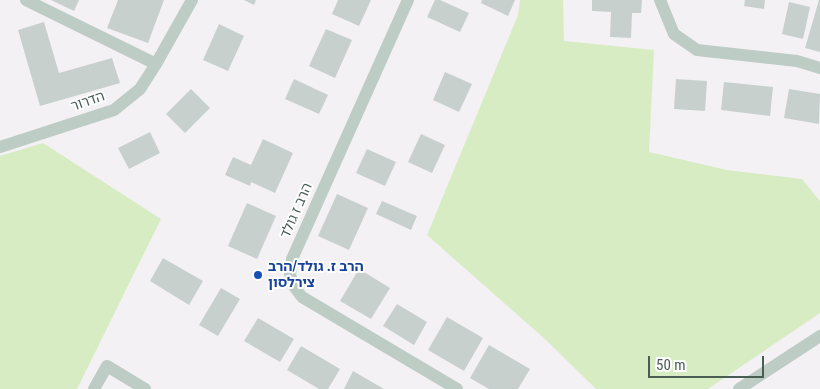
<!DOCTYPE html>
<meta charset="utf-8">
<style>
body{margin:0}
#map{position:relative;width:820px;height:389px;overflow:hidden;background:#f3f1f3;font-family:"Roboto Condensed",sans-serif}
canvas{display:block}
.scale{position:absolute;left:648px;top:356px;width:116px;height:22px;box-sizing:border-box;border:2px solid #4a5d55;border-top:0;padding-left:6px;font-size:15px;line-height:18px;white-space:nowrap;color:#4a5d55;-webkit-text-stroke:4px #fff;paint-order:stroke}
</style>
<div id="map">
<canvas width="820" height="389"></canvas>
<div class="scale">50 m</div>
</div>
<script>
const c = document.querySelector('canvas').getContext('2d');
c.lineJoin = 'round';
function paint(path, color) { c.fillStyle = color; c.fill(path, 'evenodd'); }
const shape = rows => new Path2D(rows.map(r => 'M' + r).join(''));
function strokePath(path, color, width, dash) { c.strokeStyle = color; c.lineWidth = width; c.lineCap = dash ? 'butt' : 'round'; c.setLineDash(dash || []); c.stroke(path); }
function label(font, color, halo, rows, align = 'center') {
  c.font = font + ' "Roboto Condensed","Noto Sans Hebrew",sans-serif'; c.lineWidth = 4; c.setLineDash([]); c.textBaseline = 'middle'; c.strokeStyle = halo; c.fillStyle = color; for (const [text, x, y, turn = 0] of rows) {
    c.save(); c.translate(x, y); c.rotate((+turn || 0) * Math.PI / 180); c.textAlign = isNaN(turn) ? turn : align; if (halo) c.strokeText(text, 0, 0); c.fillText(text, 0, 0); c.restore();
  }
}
const green = shape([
 [520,0,563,0,564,41,654,50,649,152,727,170,802,179,820,201,820,313,708,389,596,389,546,340,427,235,518,15],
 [43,143,161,219,77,389,0,389,0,156]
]);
const building = shape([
 [51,0,79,0,74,11],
 [118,0,164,0,148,43,107,28],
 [244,0,256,0,254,5],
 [338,0,371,0,359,26,332,14],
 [435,0,440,0,469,13,460,32,427,17],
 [482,0,515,0,508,16,481,3],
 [592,0,642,0,641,13,632,13,631,38,610,37,611,12,592,11],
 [745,0,765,0,764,9,744,6],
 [819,0,820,0,820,52,805,48],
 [789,2,810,7,803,39,782,34],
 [44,22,59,73,112,58,120,83,40,106,18,30],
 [219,24,244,36,228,71,203,60],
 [326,29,352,40,335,78,309,66],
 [445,72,472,84,459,112,433,100],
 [294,79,328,95,319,114,285,99],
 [676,79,707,81,705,111,674,109],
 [724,82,773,87,770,116,721,110],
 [191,89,210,108,185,133,166,114],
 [789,89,820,94,819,124,784,118],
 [150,132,160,153,129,169,118,148],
 [421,134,445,145,432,173,408,162],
 [263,139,293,153,275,193,251,182,250,186,225,175,233,157,251,165],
 [367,149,396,162,385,186,356,173],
 [337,194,368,208,349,250,318,236],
 [382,201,417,216,411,230,376,214],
 [247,203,276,216,257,259,228,246],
 [163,258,203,281,189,305,150,281],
 [359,269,390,288,371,319,340,301],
 [221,288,240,299,218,336,199,325],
 [397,304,427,322,414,345,383,326],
 [447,317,483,338,464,371,428,350],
 [258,318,294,339,280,362,244,341],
 [489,345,530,369,518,389,489,389,470,378],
 [301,346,340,369,328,389,319,389,287,370],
 [353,371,384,389,344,389]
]);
const minor = shape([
 [26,0,156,64],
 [408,0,292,259,290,274,293,285,302,297,457,389],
 [660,0,674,34,697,50,797,61,820,68],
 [0,147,114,110,140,89,156,64,192,0],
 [94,389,107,366,145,389],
 [739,389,820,336]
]);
const markers = [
 [258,275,5,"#1a4fb4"]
];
const streetNames = [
 ["הדרור",88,102,-19],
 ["הרב ז גולד",297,211,-66]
];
const transitNames = [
 ["הרב ז. גולד/הרב",268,267],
 ["צירלסון",268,283]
];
paint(green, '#d8ecc4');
paint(building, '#c8d0ce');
strokePath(minor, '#beccc6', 12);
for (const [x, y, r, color] of markers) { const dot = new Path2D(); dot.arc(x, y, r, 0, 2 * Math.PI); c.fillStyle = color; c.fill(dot); strokePath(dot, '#fff', 2); }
label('14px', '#4a5d55', '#fff', streetNames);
label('bold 14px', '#164399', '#fff', transitNames, 'left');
</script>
